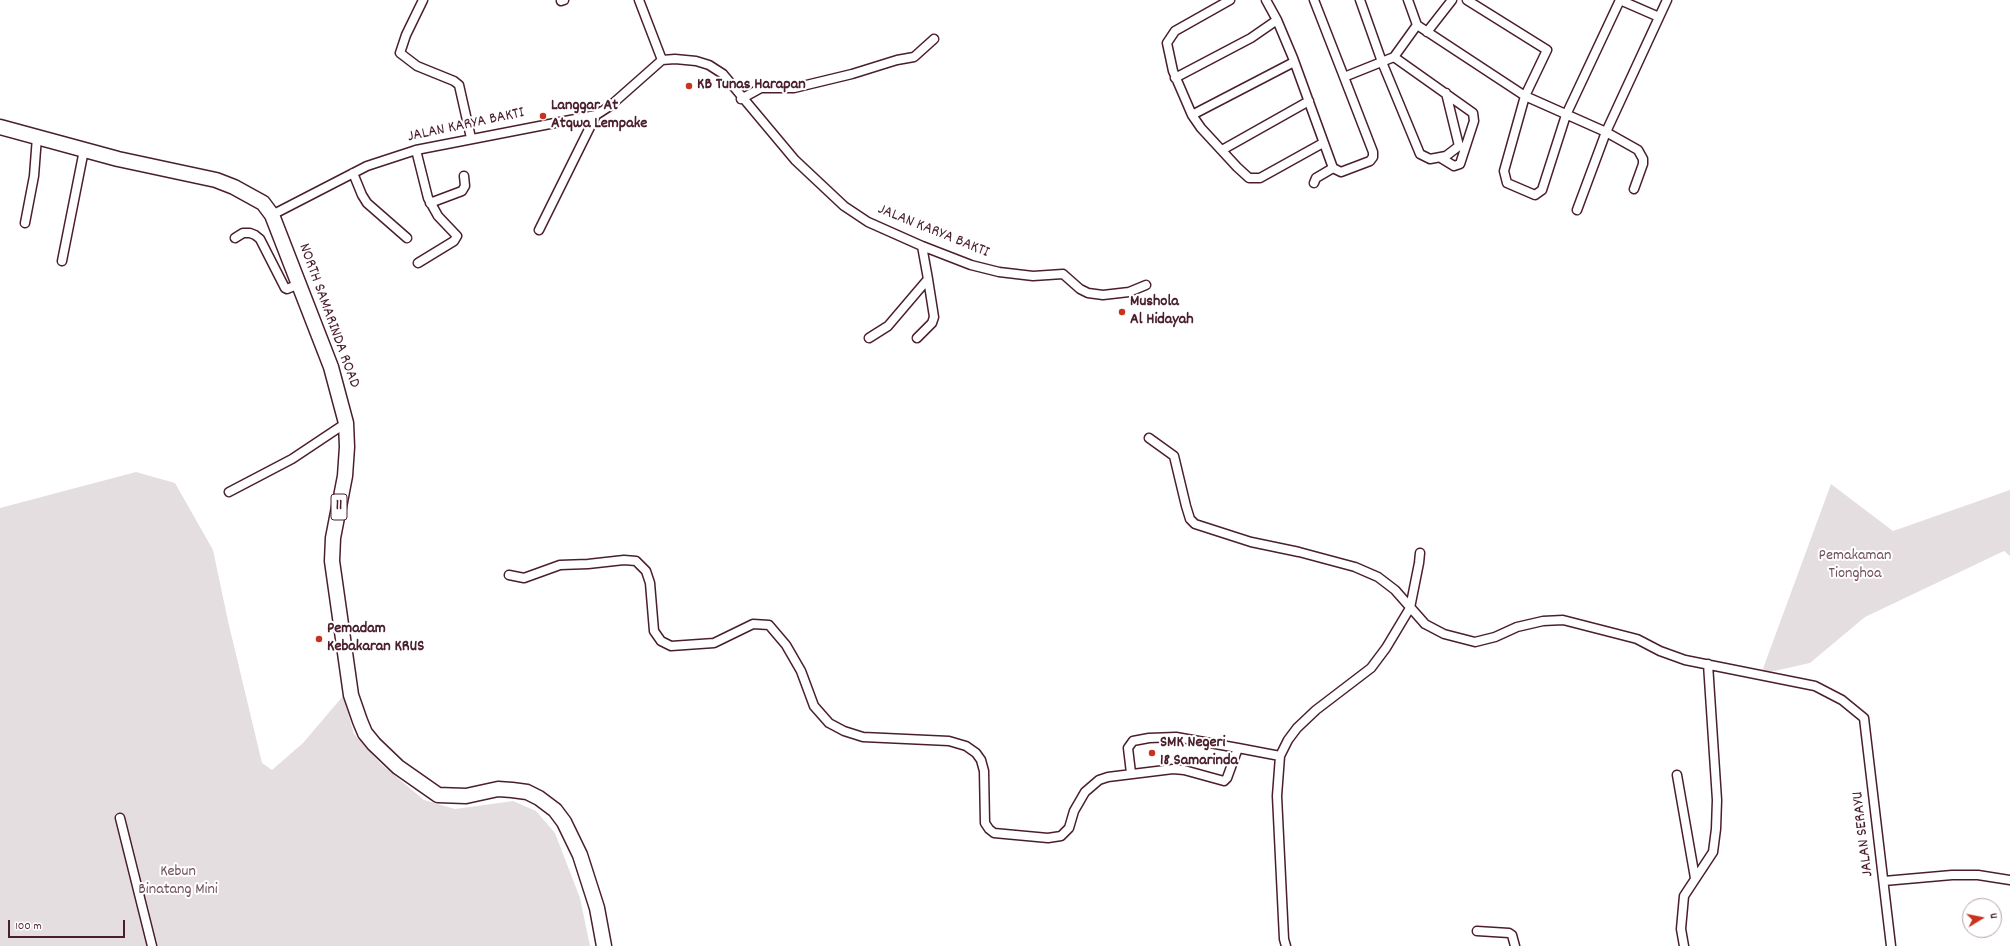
<!DOCTYPE html>
<style>
body{margin:0}
#map{position:relative;width:2010px;height:946px;overflow:hidden;background:#fff;font-family:Dekko,sans-serif}
canvas{display:block}
.north{position:absolute;left:1962px;top:898px;width:40px;height:40px;box-sizing:border-box;background:#fff;border:1px solid #b7a5aa;border-radius:50%;rotate:80deg;font-size:11px;font-weight:700;line-height:16px;text-align:center;color:#4a1f2b}
.north::after{content:'';display:block;margin:auto;width:14px;height:18px;background:#c8321e;clip-path:polygon(50% 0,100% 100%,50% 72%,0 100%)}
.scale{position:absolute;left:8px;top:920px;width:117px;height:18px;box-sizing:border-box;border:2px solid #4a1f2b;border-top:0;padding-left:5px;font-size:12px;line-height:14px;white-space:nowrap;color:#4a1f2b;-webkit-text-stroke:3px #fff;paint-order:stroke}
</style>
<div id="map">
<canvas width="2010" height="946"></canvas>
<div class="north">U</div>
<div class="scale">100 m</div>
</div>
<script>
const c = document.querySelector('canvas').getContext('2d');
c.lineJoin = 'round';
function paint(path, color) { c.fillStyle = color; c.fill(path, 'evenodd'); }
const shape = rows => new Path2D(rows.map(r => 'M' + r).join(''));
function strokePath(path, color, width, dash) { c.strokeStyle = color; c.lineWidth = width; c.lineCap = dash ? 'butt' : 'round'; c.setLineDash(dash || []); c.stroke(path); }
function label(font, color, halo, rows, align = 'center') {
  c.font = font + ' Dekko,sans-serif'; c.lineWidth = 4; c.setLineDash([]); c.textBaseline = 'middle'; c.strokeStyle = halo; c.fillStyle = color; for (const [text, x, y, turn = 0] of rows) {
    c.save(); c.translate(x, y); c.rotate((+turn || 0) * Math.PI / 180); c.textAlign = isNaN(turn) ? turn : align; if (halo) c.strokeText(text, 0, 0); c.fillText(text, 0, 0); c.restore();
  }
}
const green = shape([
 [136,472,175,483,213,550,228,621,262,763,272,770,303,743,343,696,354,734,381,764,424,800,455,809,513,801,536,811,555,833,580,898,590,946,0,946,0,508],
 [1831,484,1893,531,2010,490,2010,556,2004,551,1865,617,1810,663,1761,674]
]);
const street = shape([
 [423,0,406,35,400,53,417,66,454,81,459,85,471,138],
 [639,0,662,60],
 [1230,0,1175,31,1167,43,1173,71,1192,115,1201,128,1237,167,1249,178,1260,178,1323,143],
 [1266,0,1277,20,1293,58,1333,168,1341,172,1370,161,1373,157,1373,152,1344,77],
 [1314,0,1344,77,1394,57,1417,25],
 [1360,0,1382,62,1420,154,1430,159,1446,156,1459,146,1446,93],
 [1408,0,1417,25,1525,96,1606,132,1638,150,1643,159,1643,164,1634,189],
 [1467,0,1547,50,1525,96,1504,171,1507,183,1535,195,1542,190,1566,115,1620,0,1659,17],
 [561,1,564,0],
 [1427,32,1452,0],
 [1394,57,1473,113,1474,121,1460,164,1454,166,1441,158],
 [1175,78,1251,38,1277,20],
 [741,99,761,88,794,88,852,74,897,60,914,57,934,39],
 [1192,115,1294,62],
 [416,150,428,198,438,216,457,236,454,241,418,263],
 [1222,150,1309,101],
 [353,173,362,195,367,203,407,238],
 [1314,183,1316,178,1333,168],
 [430,203,462,191,465,186,464,176],
 [1577,210,1606,132,1667,0],
 [272,215,367,166,416,150,596,115,610,106,662,60,675,59,696,61,709,65,723,74,795,160,844,206,868,222,922,246,971,265,999,272,1033,276,1063,274,1080,289,1088,293,1103,295,1129,292,1146,285],
 [25,223,34,176,37,137],
 [539,230,596,115],
 [235,238,243,233,250,233,255,235,260,239,285,288,287,289,299,284],
 [62,261,84,150],
 [869,338,888,326,928,279,922,246],
 [917,338,932,323,934,317,928,279],
 [1149,438,1174,456,1186,506,1190,519,1195,524,1251,542,1299,552,1355,567,1378,577,1395,590,1425,624,1444,634,1475,642,1495,637,1517,627,1543,621,1563,620,1637,639,1660,651,1685,660,1815,686,1842,700,1864,718,1891,946],
 [229,492,292,459,346,423],
 [509,575,524,578,560,565,588,564,624,560,636,561,646,571,650,583,654,631,661,641,671,646,714,643,753,624,769,625,786,645,801,671,814,706,829,723,844,731,863,737,949,741,966,746,976,753,981,760,984,771,985,823,989,829,994,833,1048,838,1061,836,1069,828,1074,811,1085,792,1099,780,1108,777,1173,769,1184,770,1224,781,1227,778,1238,748,1280,756,1277,796,1284,939,1286,946],
 [1280,756,1288,740,1297,728,1316,710,1371,668,1386,648,1410,608,1419,563,1420,553],
 [1131,773,1128,748,1133,741,1149,738,1176,737,1238,748],
 [1677,775,1695,878],
 [120,818,152,946],
 [1884,881,1952,875,1978,875,2010,880],
 [1477,931,1509,933,1512,935,1515,946],
 [1684,946,1681,929,1684,896,1713,852,1716,829,1717,800,1708,664]
]);
const highway = shape([
 [0,127,118,159,216,180,234,187,263,203,272,215,331,367,346,423,347,447,345,476,333,538,332,561,351,695,360,721,365,733,374,744,398,767,438,795,466,796,498,789,512,790,527,792,539,798,555,810,564,822,580,855,597,908,604,946]
]);
const markers = [
 [689,86,4,"#c8321e"],
 [543,116,4,"#c8321e"],
 [1122,312,4,"#c8321e"],
 [319,639,4,"#c8321e"],
 [1152,753,4,"#c8321e"]
];
const shields = [
 [339,507,16]
];
const shieldNames = [
 ["11",339,507]
];
const poiNames = [
 ["KB Tunas Harapan",697,86],
 ["Langgar At",551,107],
 ["Atqwa Lempake",551,125],
 ["Mushola",1130,303],
 ["Al Hidayah",1130,321],
 ["Pemadam",327,630],
 ["Kebakaran KRUS",327,648],
 ["SMK Negeri",1160,744],
 ["18 Samarinda",1160,762]
];
const streetNames = [
 ["JALAN KARYA BAKTI",466,126,-12],
 ["JALAN KARYA BAKTI",933,232,22],
 ["NORTH SAMARINDA ROAD",328,316,70],
 ["JALAN SERAYU",1864,834,-97]
];
const parkNames = [
 ["Pemakaman",1855,557],
 ["Tionghoa",1855,575],
 ["Kebun",178,873],
 ["Binatang Mini",178,891]
];
paint(green, '#e5dee0');
strokePath(street, '#4a1f2b', 11);
strokePath(highway, '#4a1f2b', 17);
strokePath(street, '#fff', 8);
strokePath(highway, '#fff', 14);
for (const [x, y, r, color] of markers) { const dot = new Path2D(); dot.arc(x, y, r, 0, 2 * Math.PI); c.fillStyle = color; c.fill(dot); strokePath(dot, '#fff', 1.5); }
for (const [x, y, w] of shields) { const box = new Path2D(); box.roundRect(x - w / 2, y - 13, w, 26, 3); c.fillStyle = '#fff'; c.fill(box); strokePath(box, '#4a1f2b', 1); }
label('bold 15px', '#4a1f2b', null, shieldNames);
label('bold 16px', '#4a1f2b', '#fff', poiNames, 'left');
label('16px', '#4a1f2b', '#fff', streetNames);
label('16px', '#714f58', '#fff', parkNames);
</script>
